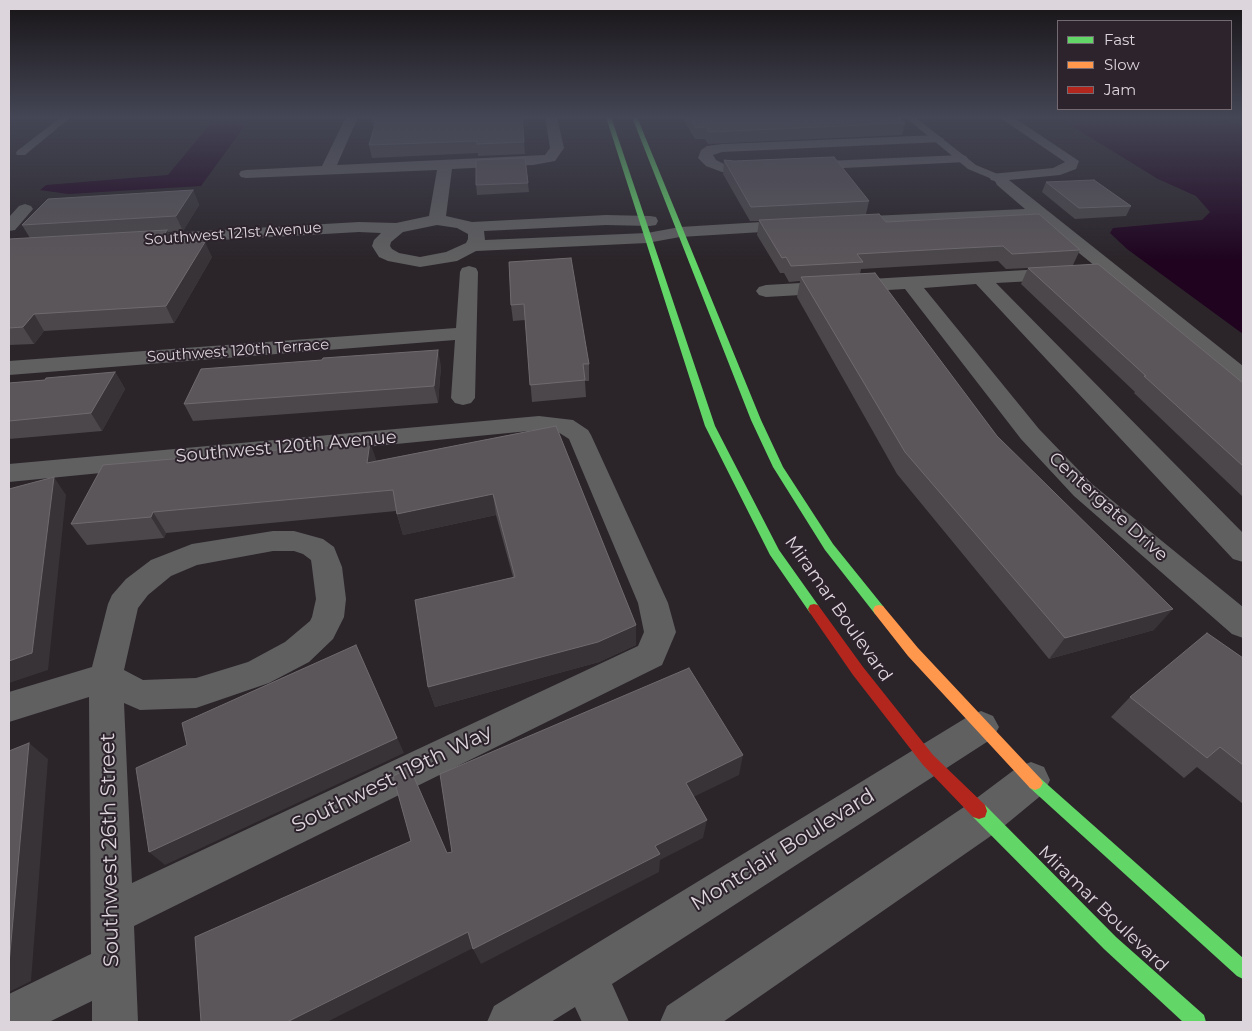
<!DOCTYPE html>
<style>
body{margin:0}
#map{position:relative;width:1252px;height:1031px;overflow:hidden;background:#2b252a;font-family:Montserrat,sans-serif}
canvas{display:block}
.frame{position:absolute;inset:0;border:10px solid #dcd5db;pointer-events:none}
.legend{position:absolute;left:1057px;top:20px;width:175px;height:90px;box-sizing:border-box;background:#2d232c;border:1px solid #736a72;margin:0;padding:6px 9px;list-style:none;font-size:15px;color:#dcd5db}
.legend li{display:flex;align-items:center;gap:10px;height:25px}
.legend b{width:25px;border:1px solid #736a72}
</style>
<div id="map">
<canvas width="1252" height="1031"></canvas>
<div class="frame"></div>
<ul class="legend">
<li><b style="height:6px;background:#63d668"></b>Fast</li>
<li><b style="height:6px;background:#ff974d"></b>Slow</li>
<li><b style="height:6px;background:#b3261e"></b>Jam</li>
</ul>
</div>
<script>
const c = document.querySelector('canvas').getContext('2d');
c.lineJoin = 'round';
function paint(path, color) { c.fillStyle = color; c.fill(path, 'evenodd'); }
const shape = rows => new Path2D(rows.map(r => 'M' + r).join(''));
function strokePath(path, color, width, dash) { c.strokeStyle = color; c.lineWidth = width; c.lineCap = dash ? 'butt' : 'round'; c.setLineDash(dash || []); c.stroke(path); }
function label(font, color, halo, rows, align = 'center') {
  c.font = font + ' Montserrat,sans-serif'; c.lineWidth = 4; c.setLineDash([]); c.textBaseline = 'middle'; c.strokeStyle = halo; c.fillStyle = color; for (const [text, x, y, turn = 0] of rows) {
    c.save(); c.translate(x, y); c.rotate((+turn || 0) * Math.PI / 180); c.textAlign = isNaN(turn) ? turn : align; if (halo) c.strokeText(text, 0, 0); c.fillText(text, 0, 0); c.restore();
  }
}
const water = shape([
 [216,117,251,117,201,186,68,194,40,190,46,185,168,175],
 [1057,117,1209,117,1243,126,1243,334,1127,249,1110,233,1113,228,1202,220,1210,212,1196,196,1158,179]
]);
const lane = shape([
 [61,117,71,117,25,155,17,155,16,153,17,151,61,117],
 [905,117,915,117,976,165,1000,175,1008,182,1006,184,998,184,992,179,968,169,905,117]
]);
const street = shape([
 [346,117,358,117,337,165,545,155,550,148,545,117,557,117,564,148,555,161,533,165,452,169,446,216,472,222,606,215,650,216,656,217,658,221,656,225,650,226,606,225,484,231,485,240,647,233,680,227,795,220,801,221,803,225,801,229,795,230,680,237,647,243,476,251,457,261,420,267,388,261,379,257,372,246,374,240,381,233,359,232,133,245,127,244,124,240,127,236,133,235,359,222,396,223,429,216,437,170,246,178,241,177,239,174,241,171,246,170,322,166,346,117],
 [437,225,457,228,468,234,468,239,466,243,446,252,420,257,399,253,392,249,390,246,391,242,403,232,437,225],
 [999,117,1013,117,1079,161,1076,169,1060,175,1009,180,1243,366,1243,384,1235,382,1108,277,996,283,1243,533,1243,562,1233,559,976,284,924,288,1039,429,1092,484,1243,607,1243,638,1232,634,1074,496,1021,439,905,289,766,297,759,295,756,291,759,287,766,285,1095,266,1036,218,848,227,842,226,840,222,842,218,848,217,1025,209,997,185,995,181,991,180,989,177,991,174,1053,168,1065,162,999,117],
 [937,135,944,139,942,142,722,152,713,155,716,160,724,164,765,165,767,168,765,171,760,172,722,172,706,166,698,158,701,150,707,146,722,144,937,135],
 [961,155,966,156,968,159,966,162,803,170,798,169,796,166,798,163,803,162,961,155],
 [25,204,31,206,33,209,15,230,9,231,9,217,19,206,25,204],
 [469,266,476,268,478,272,475,398,471,403,463,405,455,403,451,398,455,340,9,375,9,361,456,328,460,272,462,268,469,266],
 [539,416,573,420,588,430,591,435,668,603,676,632,662,665,134,926,138,1022,92,1022,92,1001,49,1022,9,1022,9,994,91,954,89,697,9,722,9,692,92,667,108,604,112,595,126,579,151,560,192,544,273,531,294,531,323,539,334,547,342,567,346,599,344,617,333,639,309,662,269,683,196,708,140,710,124,703,132,883,638,646,644,632,638,603,569,439,558,432,539,430,9,482,9,464,539,416],
 [273,551,294,551,303,554,311,560,312,567,316,599,312,617,310,621,285,642,248,662,196,678,143,680,124,670,138,608,148,595,171,576,197,565,273,551],
 [981,711,993,716,999,727,993,738,612,984,629,1022,582,1022,575,1007,551,1022,487,1022,494,1006,969,716,981,711],
 [1031,762,1044,767,1050,780,1044,793,998,831,723,1022,660,1022,667,1006,970,803,1018,767,1031,762]
]);
const fast = shape([
 [606,117,611,117,715,426,779,550,818,605,820,609,818,613,814,614,810,613,770,555,705,426,606,117],
 [632,117,637,117,761,420,783,467,833,544,883,606,885,610,883,614,879,615,875,614,825,550,773,467,751,420,632,117],
 [1035,776,1040,778,1243,958,1243,979,1237,976,1030,788,1027,783,1030,778,1035,776],
 [979,803,985,805,1116,937,1204,1015,1206,1022,1183,1022,1104,949,973,817,971,811,973,805,979,803]
]);
const slow = shape([
 [879,605,883,606,918,648,1040,778,1043,783,1040,788,1035,790,1030,788,908,656,875,614,873,610,875,606,879,605]
]);
const jam = shape([
 [814,604,818,605,863,667,933,755,985,805,987,811,985,817,979,819,973,817,923,765,853,675,810,613,808,609,810,605,814,604]
]);
const wall = shape([
 [522,116,525,154,478,156,478,153,372,158,369,145,374,127,372,118],
 [681,116,897,116,905,123,902,135,708,144,705,139,695,139],
 [525,158,529,192,477,195,476,185],
 [724,160,869,201,866,214,886,222,1080,250,1073,265,1243,383,1243,497,1134,393,1135,392,1021,284,1028,268,1006,269,998,261,861,269,860,274,997,436,1154,630,1049,659,897,474,797,297,800,281,789,282,784,273,780,273,757,235,759,221,750,221,723,174],
 [1046,182,1131,206,1126,216,1075,219,1042,192],
 [193,190,199,205,183,231,168,232,173,242,212,257,174,323,44,331,34,344,9,345,9,239,30,238,22,225],
 [509,262,589,364,589,381,585,381,586,397,532,402,525,320,513,321,511,305],
 [322,360,441,366,438,403,193,421,184,404],
 [115,372,125,389,102,431,9,439,9,383,45,380],
 [556,426,636,625,636,645,599,662,435,707,428,687,513,577,496,515,403,535,396,511,166,533,164,538,87,545,71,524,376,461],
 [1243,658,1243,804,1197,767,1184,778,1111,717,1130,697]
]);
const shadedWall = shape([
 [193,190,199,205,183,231,176,216],
 [167,230,174,245,159,243],
 [205,242,212,257,174,323,166,306],
 [34,314,44,331,34,344,23,327],
 [438,350,441,366,438,403,434,386],
 [115,372,125,389,102,431,91,413],
 [370,442,377,462,367,463],
 [54,477,66,495,48,670,9,683,9,661],
 [493,494,496,515,403,535,397,514],
 [153,512,166,533,164,538,151,517],
 [1173,609,1154,630,1049,659,1065,638],
 [636,625,636,645,599,662,435,707,428,687],
 [356,645,404,753,165,865,149,852],
 [29,743,48,759,31,981,9,992,9,964],
 [743,755,739,775,683,802,686,783],
 [707,820,703,838,660,860,659,872,481,964,473,949,655,846],
 [468,932,475,947,327,1022,287,1022]
]);
const building = shape([
 [373,116,522,116,524,142,477,144,477,141,369,145,377,118,372,118,373,116],
 [689,116,897,116,905,123,709,132,706,127,696,128,689,116],
 [834,157,869,201,751,207,724,160,734,161,834,157],
 [525,158,528,183,476,185,476,160,525,158],
 [1094,180,1131,206,1079,208,1046,182,1094,180],
 [193,190,176,216,22,225,48,199,193,190],
 [879,214,886,222,1039,214,1080,250,1012,254,1003,246,945,249,857,254,863,262,791,266,786,257,782,258,759,220,879,214],
 [167,230,159,243,205,242,166,306,34,314,23,327,9,328,9,239,167,230],
 [571,258,589,364,583,364,585,380,530,385,524,304,511,305,509,262,571,258],
 [1098,264,1243,383,1243,466,1144,376,1146,376,1028,268,1098,264],
 [875,273,997,436,1173,609,1065,638,905,452,801,277,875,273],
 [438,350,434,386,184,404,201,369,322,360,323,358,438,350],
 [115,372,91,413,9,421,9,383,45,380,46,378,115,372],
 [556,426,636,625,598,642,428,687,415,600,515,577,493,494,397,514,393,490,153,512,151,517,71,524,103,465,370,442,367,463,556,426],
 [54,477,32,653,9,661,9,489,54,477],
 [1207,633,1243,658,1243,765,1220,747,1207,758,1130,697,1207,633],
 [356,645,397,738,149,852,136,768,187,745,182,723,356,645],
 [689,668,743,755,686,783,707,820,655,846,660,854,473,949,468,932,287,1022,201,1022,195,937,411,841,393,776,410,768,447,853,452,852,440,774,689,668],
 [29,743,9,964,9,751,29,743]
]);
const farStreetnames = [
 ["Southwest 121st Avenue",233,234,-4],
 ["Southwest 120th Terrace",238,351,-4]
];
const streetNames = [
 ["Southwest 120th Avenue",286,447,-5],
 ["Centergate Drive",1108,507,42],
 ["Miramar Boulevard",838,609,55],
 ["Miramar Boulevard",1103,909,44]
];
const nearStreetnames = [
 ["Southwest 119th Way",392,779,-26],
 ["Southwest 26th Street",110,850,-91],
 ["Montclair Boulevard",783,850,-32]
];
paint(water, '#1f031f');
paint(lane, '#606061');
paint(street, '#606061');
paint(fast, '#63d668');
paint(slow, '#ff974d');
paint(jam, '#b3261e');
paint(wall, '#4b474a');
paint(shadedWall, '#383337');
paint(building, '#5b565a');
strokePath(building, '#6f6a6e', 1);
const sky = c.createLinearGradient(0, 0, 0, 261);
sky.addColorStop(0, '#181417');
sky.addColorStop(0.45, '#444655');
sky.addColorStop(1, '#44465500');
c.fillStyle = sky;
c.fillRect(0, 0, 1252, 261);
label('15px', '#dcd5db', '#2d232c', farStreetnames);
label('18px', '#dcd5db', '#2d232c', streetNames);
label('21px', '#dcd5db', '#2d232c', nearStreetnames);
</script>
